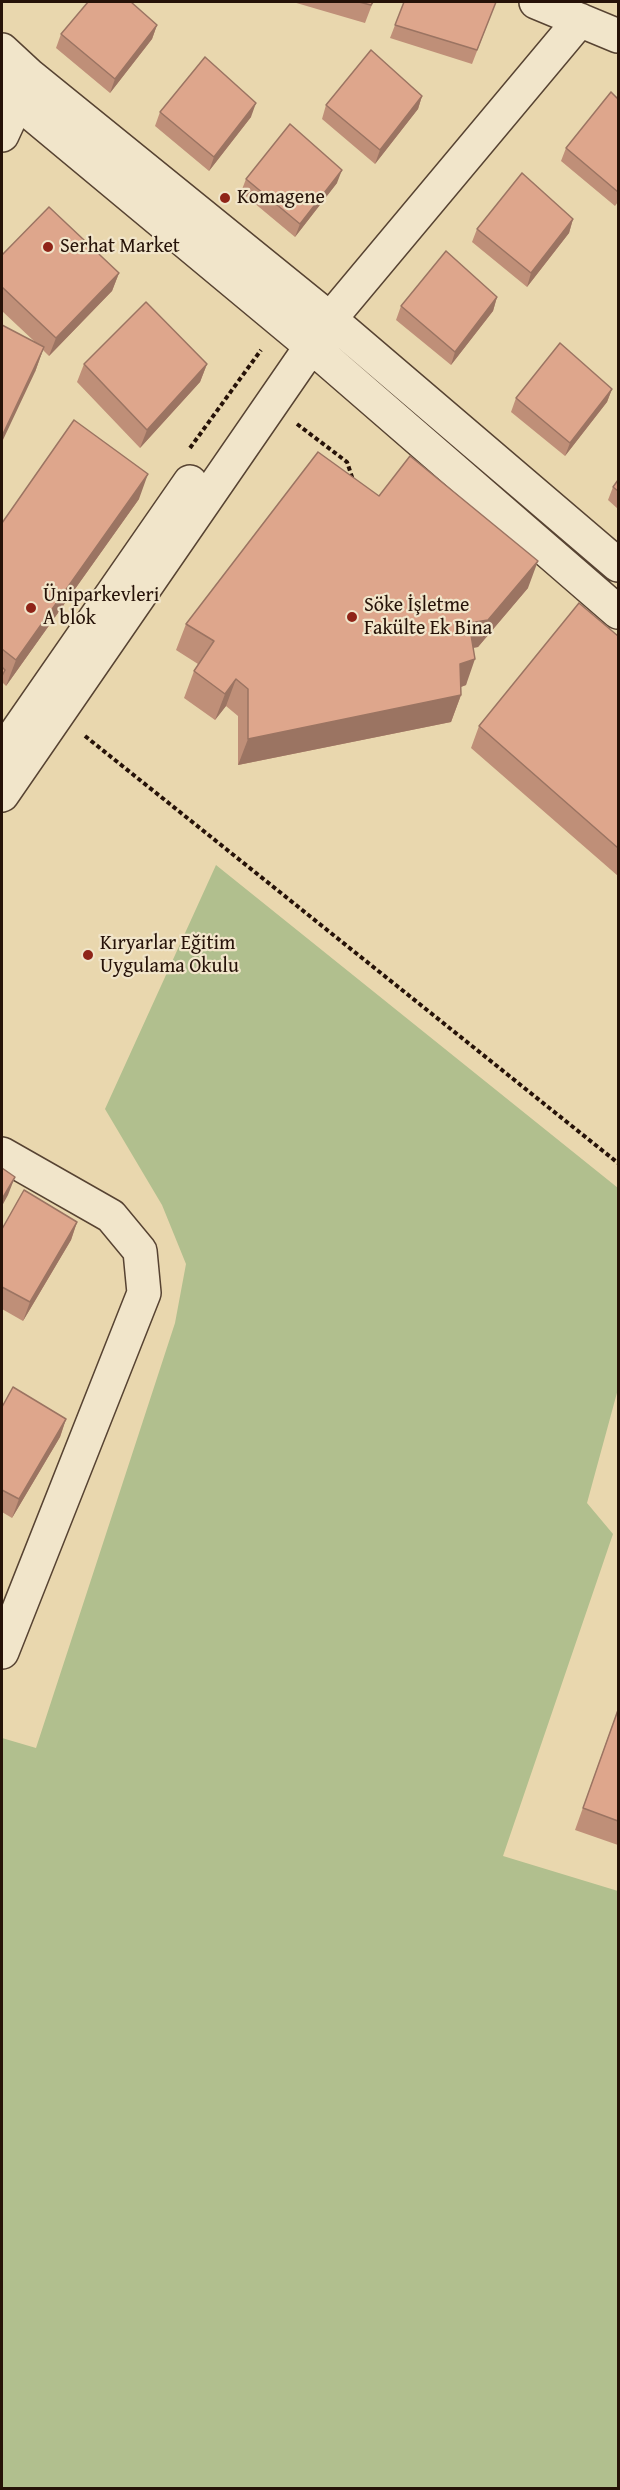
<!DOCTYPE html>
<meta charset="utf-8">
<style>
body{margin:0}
#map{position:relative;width:620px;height:2490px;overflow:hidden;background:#e9d7ae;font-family:"Gentium Book Plus",serif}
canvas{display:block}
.frame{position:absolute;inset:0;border:3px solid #261208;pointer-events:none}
</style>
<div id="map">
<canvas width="620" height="2490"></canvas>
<div class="frame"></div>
</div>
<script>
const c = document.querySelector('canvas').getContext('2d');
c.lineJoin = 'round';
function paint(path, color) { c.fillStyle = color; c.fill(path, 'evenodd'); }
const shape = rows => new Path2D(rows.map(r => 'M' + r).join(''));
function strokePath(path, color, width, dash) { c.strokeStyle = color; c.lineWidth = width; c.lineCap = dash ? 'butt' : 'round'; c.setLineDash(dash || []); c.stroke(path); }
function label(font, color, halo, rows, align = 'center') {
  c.font = font + ' "Gentium Book Plus",serif'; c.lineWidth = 4.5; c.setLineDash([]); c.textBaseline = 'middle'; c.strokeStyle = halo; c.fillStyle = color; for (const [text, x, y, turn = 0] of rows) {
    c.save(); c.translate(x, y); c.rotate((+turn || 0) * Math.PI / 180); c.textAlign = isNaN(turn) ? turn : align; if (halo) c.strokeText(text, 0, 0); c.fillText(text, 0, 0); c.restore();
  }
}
const green = shape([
 [216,865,618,1188,618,1389,587,1503,613,1534,503,1856,618,1891,618,2488,2,2488,2,1738,36,1748,175,1323,186,1264,162,1205,105,1109]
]);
const path = shape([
 [297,424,347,462,353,480],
 [190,448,261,350],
 [85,736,618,1163]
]);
const minor = shape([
 [536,2,618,36],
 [2,50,29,75,330,319,618,565],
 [2,89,311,346,618,612],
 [2,135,25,85],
 [2,753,190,482],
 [2,795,330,319,580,20],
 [2,1154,111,1216,140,1251,144,1293,2,1652]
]);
const wall = shape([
 [293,2,373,2,365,23],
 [404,2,496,2,472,64,390,38],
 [157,25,152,39,110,93,56,48,61,34],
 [422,96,418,109,375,164,322,119,326,105],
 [618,99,618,202,615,206,561,161,566,148],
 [160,112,251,117,209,171,155,126],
 [246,179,337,183,295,237,241,192],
 [573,219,569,233,527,287,472,242,477,229],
 [2,255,119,273,112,291,49,356,43,350,35,372,34,341,2,311],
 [497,297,493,311,451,365,396,320,401,306],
 [84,364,207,364,200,382,140,448,77,382],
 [612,389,607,402,565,456,511,412,516,398],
 [618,480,618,509,608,500,613,487],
 [379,496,528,588,478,647,473,648,466,685,461,687,461,695,451,722,238,765,238,716,226,706,215,720,184,698,194,671,198,664,176,650,186,624],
 [139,499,6,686,2,682,2,523],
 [618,636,618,876,471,748,479,726],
 [77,1222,71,1240,23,1321,2,1309,2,1229],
 [2,1407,66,1419,60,1437,12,1518,2,1512],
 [618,1709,618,1845,575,1830]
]);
const shadedWall = shape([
 [157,25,152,39,110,93,115,79],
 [422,96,418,109,375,164,380,150],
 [256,103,251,117,209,171,214,157],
 [342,170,337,183,295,237,300,224],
 [573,219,569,233,527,287,531,273],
 [119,273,112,291,49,356,56,338],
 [497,297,493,311,451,365,455,352],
 [44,347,35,372,2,442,2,436],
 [207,364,200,382,140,448,147,430],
 [612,389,607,402,565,456,570,443],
 [148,474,139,499,6,686,16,660],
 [538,561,528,588,478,647,459,650,469,623],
 [475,659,466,685,450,691,460,664],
 [236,679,226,706,215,720,225,694],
 [461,695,451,722,238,765,248,739],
 [15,1177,8,1195,2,1206,2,1199],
 [77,1222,71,1240,23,1321,30,1302],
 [66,1419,60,1437,12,1518,19,1499]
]);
const building = shape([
 [88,2,131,2,157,25,115,79,61,34,88,2],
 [359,2,373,2,371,5,359,2],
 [404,2,496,2,477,50,395,25,404,2],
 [371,50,422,96,380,150,326,105,371,50],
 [205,57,256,103,214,157,160,112,205,57],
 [611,92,618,99,618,192,566,148,611,92],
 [290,124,342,170,300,224,246,179,290,124],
 [522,173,573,219,531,273,477,229,522,173],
 [49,207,119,273,56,338,2,287,2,255,49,207],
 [446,251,497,297,455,352,401,306,446,251],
 [146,302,207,364,147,430,84,364,146,302],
 [2,325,44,347,2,436,2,325],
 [560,343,612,389,570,443,516,398,560,343],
 [74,420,148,474,16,660,2,649,2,523,74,420],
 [318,452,379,496,410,456,538,561,488,620,469,623,475,659,460,664,461,695,248,739,248,689,236,679,225,694,194,671,214,641,186,624,318,452],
 [618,480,618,491,613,487,618,480],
 [579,603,618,636,618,848,479,726,579,603],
 [2,667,5,670,2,676,2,667],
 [2,1168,15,1177,2,1199,2,1168],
 [24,1190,77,1222,30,1302,2,1287,2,1229,24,1190],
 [13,1387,66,1419,19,1499,2,1490,2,1407,13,1387],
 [618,1710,618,1821,583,1808,618,1710]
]);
const markers = [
 [225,198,6,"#8f2418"],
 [48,247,6,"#8f2418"],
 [31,608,6,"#8f2418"],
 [352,617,6,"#8f2418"],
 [88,955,6,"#8f2418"]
];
const poiNames = [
 ["Komagene",237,198],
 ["Serhat Market",60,247],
 ["Üniparkevleri",43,596],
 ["A blok",43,619],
 ["Söke İşletme",364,606],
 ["Fakülte Ek Bina",364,629],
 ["Kıryarlar Eğitim",100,944],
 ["Uygulama Okulu",100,967]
];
paint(green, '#b1bf8e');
strokePath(minor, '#574332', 36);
strokePath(path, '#261208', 4, [4.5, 3]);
strokePath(minor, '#f1e5ca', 33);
paint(wall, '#bf8f78');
paint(shadedWall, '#9b7462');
paint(building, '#dea68c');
strokePath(building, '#9b7462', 1.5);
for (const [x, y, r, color] of markers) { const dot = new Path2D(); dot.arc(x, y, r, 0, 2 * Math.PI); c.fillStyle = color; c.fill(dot); strokePath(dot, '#f1e5ca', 2); }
label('20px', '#261208', '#f1e5ca', poiNames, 'left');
</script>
